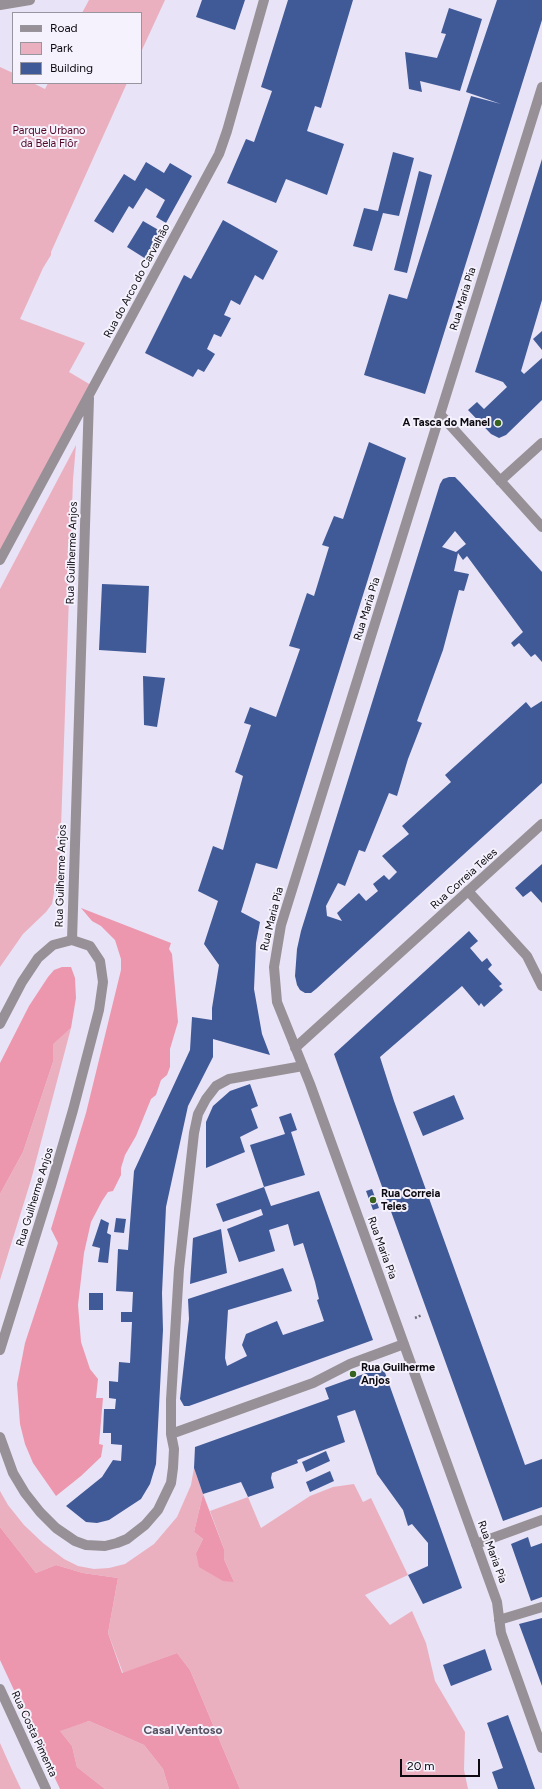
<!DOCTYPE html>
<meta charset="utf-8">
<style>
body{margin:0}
#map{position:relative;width:542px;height:1789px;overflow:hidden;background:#e8e3f6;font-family:Figtree,sans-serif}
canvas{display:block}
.legend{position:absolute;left:12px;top:12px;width:130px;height:72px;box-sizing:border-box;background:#f5f2fd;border:1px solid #98959e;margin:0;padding:5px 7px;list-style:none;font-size:12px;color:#0c0a10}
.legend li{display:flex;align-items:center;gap:8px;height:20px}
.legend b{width:20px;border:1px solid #98959e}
.scale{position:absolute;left:400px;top:1759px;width:80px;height:18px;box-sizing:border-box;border:2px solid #0c0a10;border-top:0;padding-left:5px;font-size:12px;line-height:14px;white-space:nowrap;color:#0c0a10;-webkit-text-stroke:3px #f5f2fd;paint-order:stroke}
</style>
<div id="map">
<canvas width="542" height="1789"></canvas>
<ul class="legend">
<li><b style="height:5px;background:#979096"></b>Road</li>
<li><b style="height:11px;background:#ebb0bf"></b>Park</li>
<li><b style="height:11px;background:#405a98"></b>Building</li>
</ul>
<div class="scale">20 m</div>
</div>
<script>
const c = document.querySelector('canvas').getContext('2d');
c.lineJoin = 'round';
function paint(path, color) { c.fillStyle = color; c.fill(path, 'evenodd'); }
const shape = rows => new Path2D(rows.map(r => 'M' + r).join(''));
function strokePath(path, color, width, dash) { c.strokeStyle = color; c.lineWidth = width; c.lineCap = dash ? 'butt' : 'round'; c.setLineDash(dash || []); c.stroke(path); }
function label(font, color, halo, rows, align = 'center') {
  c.font = font + ' Figtree,sans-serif'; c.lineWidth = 4; c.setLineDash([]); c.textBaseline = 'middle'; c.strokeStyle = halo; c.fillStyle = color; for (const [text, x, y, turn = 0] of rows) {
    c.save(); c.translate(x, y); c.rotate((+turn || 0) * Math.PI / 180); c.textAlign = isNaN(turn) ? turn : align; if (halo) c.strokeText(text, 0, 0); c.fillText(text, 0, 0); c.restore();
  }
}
const green = shape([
 [89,0,165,0,141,52,141,13,82,13],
 [0,67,13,73,13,83,33,83,45,89,48,83,127,83,51,252,51,255,43,268,20,319,85,343,69,372,96,388,0,558],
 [76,445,73,480,59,886,55,887,52,904,46,912,23,934,0,967,0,589],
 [71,1028,31,1180,0,1280,0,1194,23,1152,53,1062,53,1043],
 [194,1468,203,1494,194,1532,203,1539,196,1553,234,1582,224,1559,224,1549,210,1511,248,1497,261,1528,310,1496,333,1487,354,1484,363,1502,371,1498,408,1575,365,1595,390,1625,412,1611,426,1643,435,1681,465,1732,464,1770,468,1789,240,1789,190,1670,177,1653,123,1673,108,1633,118,1578,83,1573,56,1565,36,1573,0,1527,0,1491,8,1505,24,1525,43,1543,64,1559,78,1566,94,1569,109,1568,125,1564,154,1544,177,1517,191,1485],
 [89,1721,144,1745,163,1769,169,1789,105,1789,77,1767,72,1746,59,1730],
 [0,1743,12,1770,21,1789,0,1789]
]);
const forest = shape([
 [81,908,171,943,169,949,172,954,178,1022,170,1049,170,1067,167,1075,161,1080,156,1095,151,1099,136,1136,125,1155,121,1168,121,1175,113,1191,108,1192,102,1201,91,1222,84,1253,78,1305,81,1342,90,1369,98,1379,96,1398,103,1398,99,1444,103,1445,101,1457,81,1476,56,1496,33,1463,25,1444,20,1424,17,1384,25,1343,58,1243,51,1229,86,1113,121,970,121,959,115,940,101,926,92,921],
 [62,967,71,967,75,978,76,998,71,1028,53,1044,53,1062,23,1152,0,1194,0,1063,29,1006,48,977,54,970],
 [203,1494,224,1549,224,1559,234,1582,223,1581,199,1567,196,1553,203,1539,194,1532],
 [0,1527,36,1573,56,1565,83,1573,118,1578,108,1633,122,1673,177,1653,190,1670,240,1789,169,1789,163,1769,144,1745,89,1721,60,1731,72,1746,77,1767,105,1789,60,1789,0,1660]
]);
const building = shape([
 [202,0,245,0,235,30,196,17],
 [288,0,353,0,321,108,315,106,307,131,344,144,327,195,286,179,276,203,227,183,246,139,254,142,272,91,261,87],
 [497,0,542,0,542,20,425,394,364,375,389,294,407,299,471,96,501,104,466,92],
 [449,8,482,19,460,91,420,81,422,92,409,89,405,52,437,58,446,34,441,33],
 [393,152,414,158,399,216,383,213,372,251,353,246,364,208,378,211],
 [542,159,542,300,521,371,524,374,542,358,542,400,506,435,499,438,491,434,468,410,477,402,484,409,507,387,503,382,475,372],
 [146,162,164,173,170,163,192,176,166,223,156,217,165,200,146,188,133,209,129,206,113,233,94,221,124,174,135,181],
 [419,171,432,175,407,273,394,270],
 [223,220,278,251,263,280,255,275,240,305,231,300,224,315,231,318,221,337,214,334,207,349,215,354,204,372,198,369,193,377,145,353,184,275,191,279],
 [143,221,162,232,146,259,127,247],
 [542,331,542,350,533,339],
 [369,442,406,458,277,869,256,863,241,912,260,922,256,943,254,989,262,1034,270,1055,213,1039,213,1057,188,1106,166,1207,162,1293,163,1330,156,1464,150,1484,141,1499,109,1520,97,1523,86,1522,66,1506,102,1477,113,1460,121,1461,122,1445,111,1444,111,1433,103,1433,104,1409,115,1409,116,1399,109,1398,109,1381,118,1382,119,1362,130,1363,132,1322,121,1322,121,1312,132,1312,133,1292,116,1291,118,1249,128,1250,134,1171,190,1050,192,1017,212,1020,212,1008,219,965,204,944,218,901,198,891,213,846,223,850,243,776,235,772,251,725,244,723,250,707,276,717,300,649,289,646,307,593,314,596,329,547,322,545,334,516,343,519],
 [449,477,455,477,460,482,542,572,542,662,535,654,531,657,519,643,514,647,511,643,523,632,467,556,463,560,458,553,454,571,469,574,464,591,459,590,443,650,417,721,422,723,408,759,397,796,389,793,365,852,359,850,345,886,338,883,326,906,327,916,342,921,337,913,359,893,366,901,378,891,373,884,384,875,389,880,397,872,382,856,409,834,402,826,451,782,445,775,526,702,531,708,542,701,542,783,316,989,311,993,305,993,300,990,297,985,295,976,297,949,301,931,440,484,443,479],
 [455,531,466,544,456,552,442,547],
 [102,584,149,586,146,653,99,650],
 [143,676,165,678,157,727,144,725],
 [542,864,542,903,531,891,523,897,515,888],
 [469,931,478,941,470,948,482,962,487,958,492,965,488,969,502,984,499,986,503,990,484,1007,481,1003,479,1006,462,986,380,1057,394,1101,525,1465,542,1459,542,1507,503,1521,334,1054],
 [250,1084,258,1106,251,1109,258,1128,240,1137,245,1152,206,1168,206,1122,213,1106,230,1091],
 [454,1095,464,1119,423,1136,413,1112],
 [291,1113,297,1130,291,1132,305,1175,264,1187,271,1206,319,1191,373,1340,189,1406,184,1406,180,1399,189,1319,188,1299,283,1268,292,1291,228,1310,225,1358,227,1366,247,1356,242,1345,246,1334,277,1321,283,1335,324,1321,317,1300,319,1299,315,1282,303,1243,294,1246,288,1224,269,1230,275,1251,239,1262,227,1229,263,1215,261,1209,223,1222,216,1204,264,1187,250,1145,285,1134,279,1117],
 [372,1189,379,1208,373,1210,366,1191],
 [116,1218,126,1219,124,1233,114,1232],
 [101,1219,109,1223,107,1233,111,1235,108,1263,98,1262,100,1248,92,1246],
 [221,1229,227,1273,190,1284,193,1238],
 [89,1293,103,1293,103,1310,89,1310],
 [383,1367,462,1588,423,1604,408,1575,428,1566,428,1543,412,1524,408,1526,403,1510,377,1474,355,1410,337,1416,345,1442,297,1460,298,1463,272,1473,271,1478,274,1488,248,1497,241,1482,203,1494,194,1468,195,1447,329,1399,325,1388],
 [326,1451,330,1461,306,1472,302,1462],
 [330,1471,334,1481,310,1492,306,1482],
 [528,1537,531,1547,542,1543,542,1597,531,1601,511,1544],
 [542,1618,542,1686,519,1624],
 [485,1649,492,1670,451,1686,443,1665],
 [508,1715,525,1761,535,1789,498,1789,492,1772,503,1768,487,1723]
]);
const path = shape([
 [415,1318,422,1315]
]);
const service = shape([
 [0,5,30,0],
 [468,891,527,956,542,986],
 [476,1544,542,1520]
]);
const minor = shape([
 [542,87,281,925,274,967,277,1002,310,1084,497,1602,501,1633,542,1748],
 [440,414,542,527],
 [500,481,542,443],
 [0,560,219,154,227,131,264,0],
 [72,940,89,398],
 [0,1024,22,982,38,958,53,945,72,940],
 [295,1048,542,824],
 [0,1350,51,1186,73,1110,99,1010,103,982,100,961,90,946,72,940],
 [171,1434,313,1383,350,1364,404,1344],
 [0,1437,13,1473,25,1493,40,1512,56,1528,75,1541,86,1545,105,1546,117,1543,127,1539,145,1525,158,1510,171,1483,173,1468,174,1449,171,1434,171,1400,179,1269,194,1133,198,1114,206,1099,216,1086,229,1079,303,1066],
 [499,1620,542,1607],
 [0,1689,46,1789]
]);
const markers = [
 [498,423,4,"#376220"],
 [373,1200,4,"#376220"],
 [353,1374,4,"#376220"]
];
const parkNames = [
 ["Parque Urbano",49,131],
 ["da Bela Flôr",49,144]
];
const streetNames = [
 ["Rua do Arco do Carvalhão",137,281,-62],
 ["Rua Maria Pia",463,299,-73],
 ["Rua Guilherme Anjos",72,553,-88],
 ["Rua Maria Pia",367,609,-73],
 ["Rua Guilherme Anjos",61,876,-88],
 ["Rua Correia Teles",464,879,-42],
 ["Rua Maria Pia",272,919,-76],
 ["Rua Guilherme Anjos",35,1197,-73],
 ["Rua Maria Pia",382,1248,70],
 ["Rua Maria Pia",492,1552,70],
 ["Rua Costa Pimenta",34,1734,65]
];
const poiNames = [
 ["A Tasca do Manel",490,423,"right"],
 ["Rua Correia",381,1194],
 ["Teles",381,1207],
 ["Rua Guilherme",361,1368],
 ["Anjos",361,1381]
];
const neighbourhoodNames = [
 ["Casal Ventoso",183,1730]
];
paint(green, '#ebb0bf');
paint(forest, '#ec97ae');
paint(building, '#405a98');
strokePath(path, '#706d79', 2.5, [2, 2]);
strokePath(service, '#979096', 10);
strokePath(minor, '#979096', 10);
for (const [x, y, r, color] of markers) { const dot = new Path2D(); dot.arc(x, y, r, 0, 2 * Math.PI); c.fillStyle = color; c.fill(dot); strokePath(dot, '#f5f2fd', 1.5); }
label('11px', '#540928', '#f5f2fd', parkNames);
label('11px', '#0c0a10', '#f5f2fd', streetNames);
label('bold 11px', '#0c0a10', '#f5f2fd', poiNames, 'left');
label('bold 12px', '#595464', '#f5f2fd', neighbourhoodNames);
</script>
